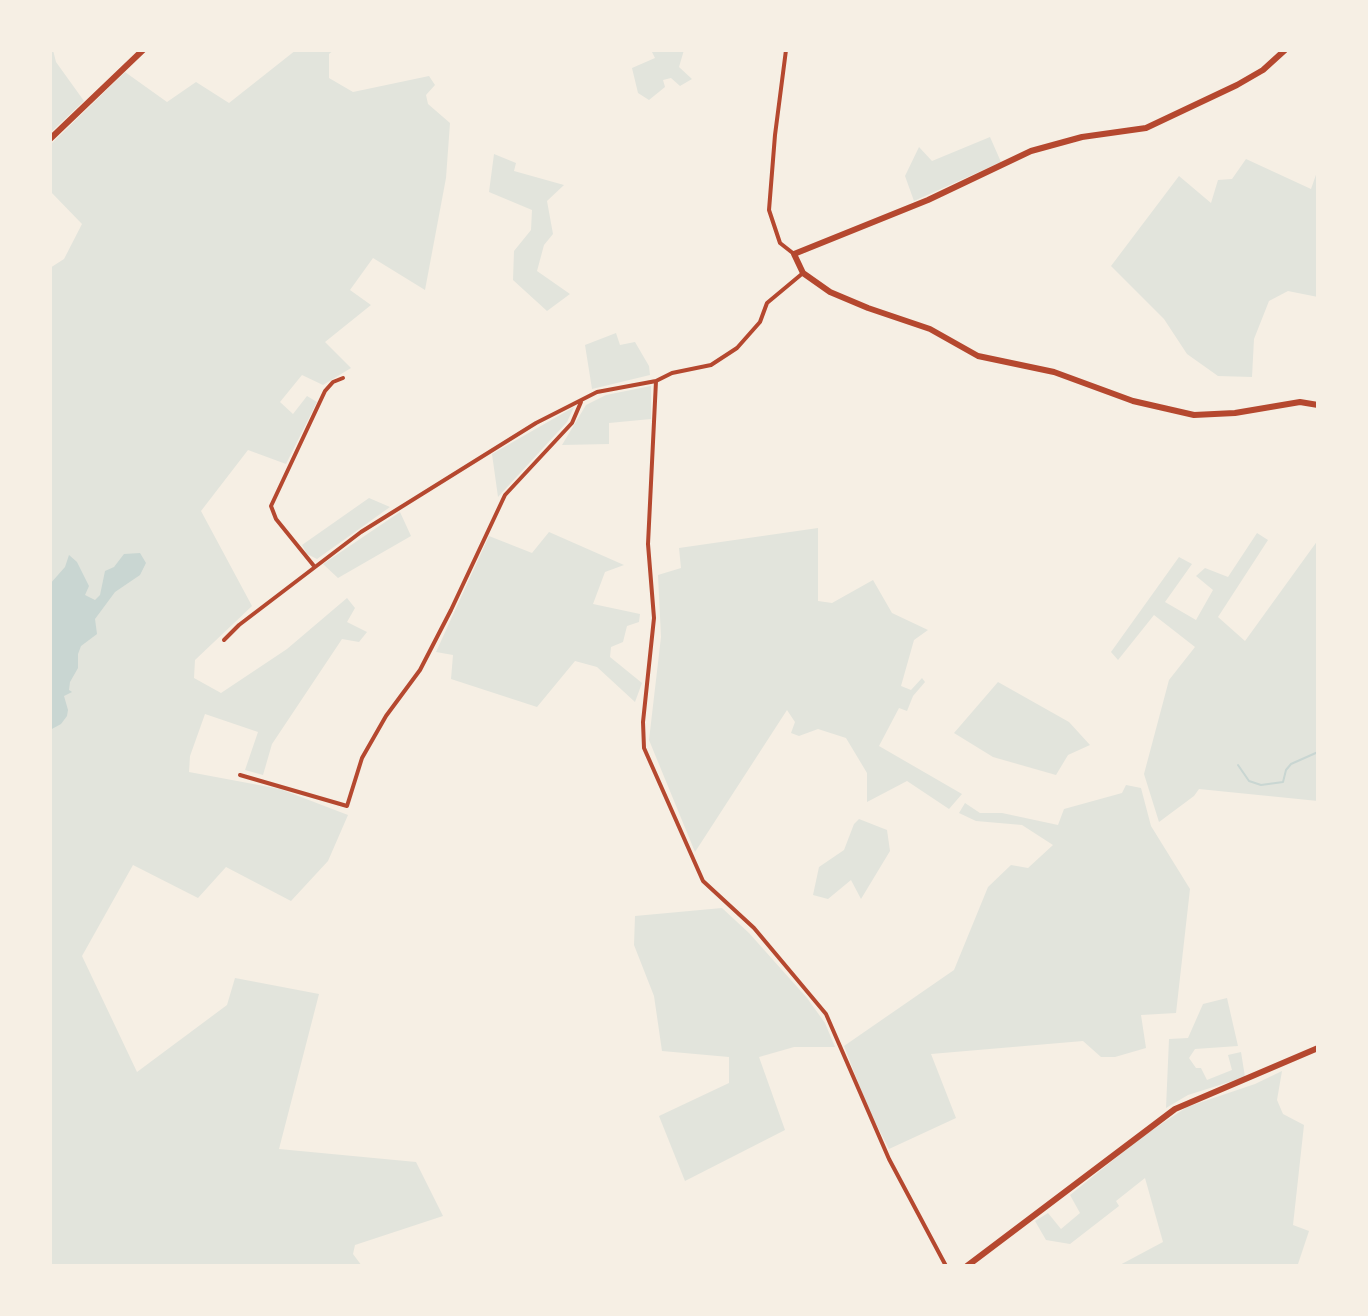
<!DOCTYPE html>
<style>
body{margin:0}
#map{position:relative;width:1368px;height:1316px;overflow:hidden;background:#f6efe4;font-family:Literata,serif}
canvas{display:block}
.frame{position:absolute;inset:0;border:52px solid #f6efe4;pointer-events:none}
</style>
<div id="map">
<canvas width="1368" height="1316"></canvas>
<div class="frame"></div>
</div>
<script>
const c = document.querySelector('canvas').getContext('2d');
c.lineJoin = 'round';
function paint(path, color) { c.fillStyle = color; c.fill(path, 'evenodd'); }
const shape = rows => new Path2D(rows.map(r => 'M' + r).join(''));
function strokePath(path, color, width, dash) { c.strokeStyle = color; c.lineWidth = width; c.lineCap = dash ? 'butt' : 'round'; c.setLineDash(dash || []); c.stroke(path); }
const green = shape([
 [50,50,53,50,56,62,84,101,50,133],
 [296,50,334,50,329,54,329,78,353,92,429,76,435,85,426,95,428,104,450,123,446,178,425,290,373,258,350,290,371,305,325,342,351,368,323,385,302,375,280,402,293,414,307,396,317,402,286,464,248,450,201,511,252,606,195,660,194,678,221,693,287,649,347,598,355,608,347,622,367,632,359,642,342,639,272,744,263,775,245,770,258,732,205,714,190,756,189,772,280,789,348,815,328,861,291,901,226,867,198,898,133,865,82,956,137,1072,227,1005,235,978,319,994,279,1149,416,1162,443,1216,355,1245,353,1254,362,1266,50,1266,50,268,64,259,82,224,50,191,50,145,125,72,167,102,196,82,229,103],
 [651,50,684,50,679,67,692,79,680,86,671,78,663,80,665,87,649,100,638,93,632,68,655,58],
 [990,137,1001,162,914,201,905,176,919,147,932,161],
 [494,154,516,163,514,171,564,185,547,201,553,234,544,245,537,271,570,294,547,311,513,280,514,251,531,230,532,210,489,192],
 [1246,159,1311,189,1318,169,1318,297,1288,291,1269,301,1254,339,1252,377,1218,376,1187,354,1164,319,1111,266,1179,176,1211,203,1218,180,1232,179],
 [616,333,620,345,635,342,649,366,650,375,592,389,585,345],
 [651,386,651,419,609,423,609,444,562,445,586,405,606,395],
 [574,407,567,422,498,497,492,454],
 [369,498,390,507,317,559,307,554,302,545],
 [400,512,411,536,338,578,323,564],
 [818,528,818,601,832,603,873,580,892,613,928,630,914,640,901,686,911,690,922,678,925,682,913,696,907,711,899,708,879,746,962,794,949,809,907,781,867,802,867,773,846,738,818,729,799,736,791,733,795,722,787,710,695,852,649,740,661,637,658,575,681,568,679,548],
 [549,532,624,565,605,572,593,604,640,614,639,622,627,626,623,642,611,647,610,657,642,683,635,702,597,667,575,661,537,707,451,679,453,655,436,652,489,536,532,553],
 [1257,533,1268,540,1218,617,1245,641,1318,540,1318,801,1199,789,1194,796,1159,822,1144,774,1169,680,1195,647,1154,615,1118,660,1111,652,1179,557,1192,564,1165,602,1196,620,1213,590,1196,576,1205,568,1228,577],
 [998,682,1069,722,1090,745,1068,755,1056,775,993,757,954,733],
 [1126,785,1141,788,1151,826,1190,889,1176,1013,1141,1015,1146,1048,1115,1057,1101,1057,1083,1041,931,1054,956,1118,889,1149,868,1108,844,1046,954,970,988,887,1011,865,1028,868,1053,845,1022,825,976,821,959,813,965,803,980,813,1002,813,1058,825,1064,809,1122,793],
 [859,819,887,830,890,851,861,899,851,880,828,899,813,895,819,867,844,850,854,824],
 [722,908,749,933,807,998,825,1023,835,1047,794,1047,759,1057,785,1130,685,1181,659,1116,729,1083,729,1057,662,1051,654,996,634,945,635,916],
 [1227,998,1238,1046,1195,1049,1189,1058,1196,1068,1201,1068,1207,1080,1232,1070,1228,1055,1241,1052,1245,1077,1188,1095,1166,1108,1169,1039,1188,1038,1203,1004],
 [1282,1071,1277,1100,1283,1114,1304,1125,1293,1225,1309,1231,1298,1264,1118,1266,1163,1242,1145,1178,1116,1201,1119,1206,1070,1244,1046,1240,1035,1221,1048,1213,1061,1229,1080,1213,1070,1195,1143,1136,1187,1107,1255,1084]
]);
const water = shape([
 [140,553,146,563,140,575,115,592,95,619,97,634,81,646,78,654,78,668,70,682,69,690,72,692,64,696,68,710,67,716,61,724,50,730,50,584,65,567,69,555,77,562,89,586,85,595,95,600,100,595,105,571,114,567,124,554]
]);
const stream = shape([
 [1238,765,1249,781,1261,785,1283,782,1286,770,1291,764,1318,752]
]);
const minor = shape([
 [786,50,775,135,769,210,780,243,794,254],
 [656,381,648,544,654,618,643,722,644,748,703,881,754,928,826,1014,889,1159,946,1266],
 [314,566,276,519,271,506,325,391,333,382,343,378],
 [224,640,239,625,361,532,536,423,597,392,656,381,672,373,711,365,737,348,760,322,767,303,803,273],
 [240,775,347,806,362,758,386,716,420,670,451,610,505,495,572,423,581,402]
]);
const tertiary = shape([
 [1285,50,1263,70,1237,85,1146,128,1082,137,1031,151,928,200,794,254,803,273,830,292,868,308,930,329,978,356,1054,372,1133,401,1194,415,1235,413,1300,402,1318,405],
 [50,139,143,50],
 [967,1266,1175,1109,1318,1048]
]);
paint(green, '#e2e4dc');
paint(water, '#c9d6d2');
strokePath(stream, '#c9d6d2', 2);
strokePath(minor, '#b5482f', 4);
strokePath(tertiary, '#b5482f', 6);
</script>
